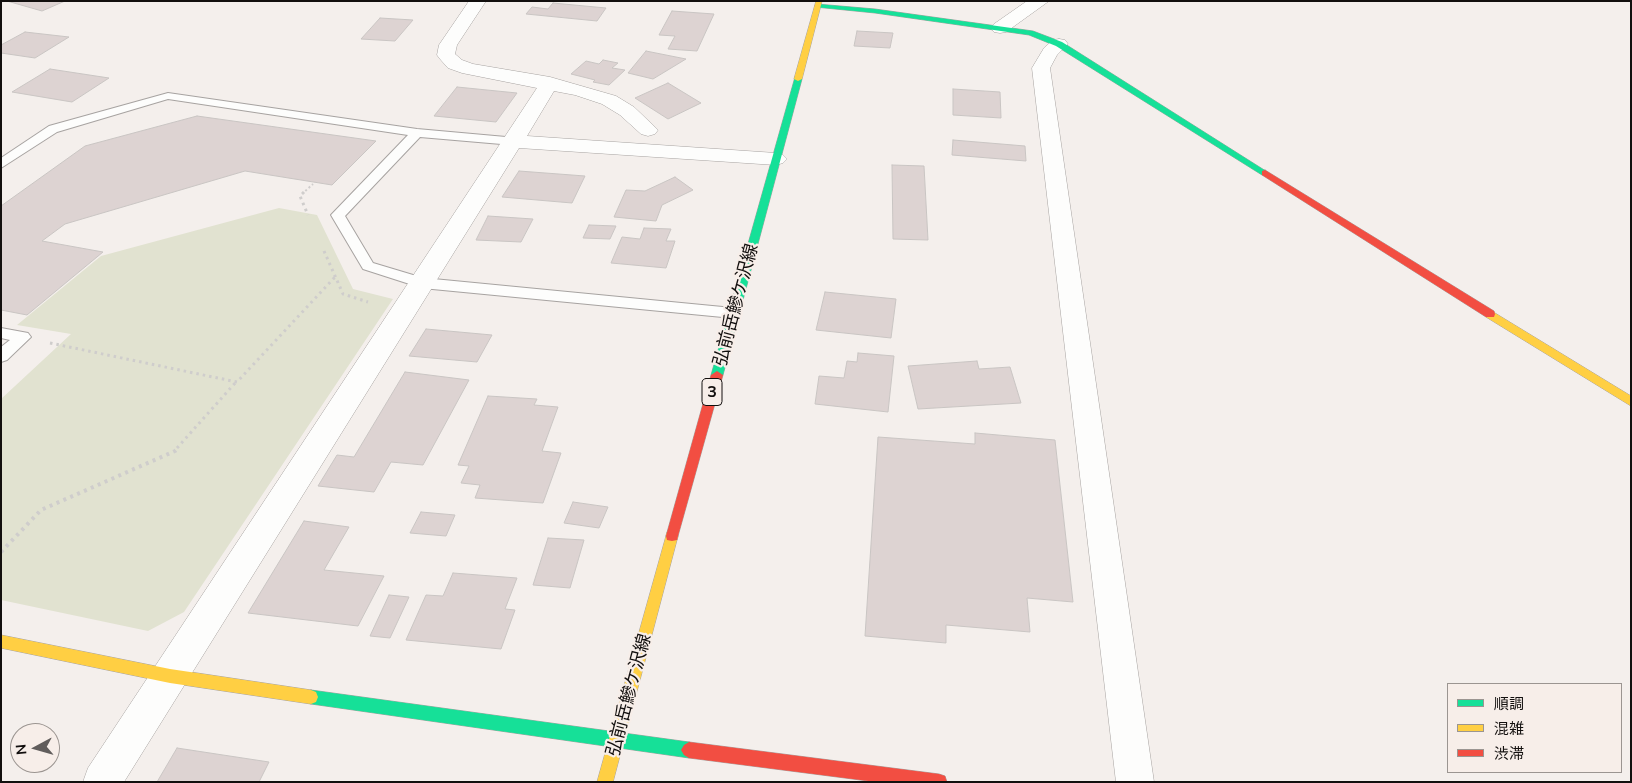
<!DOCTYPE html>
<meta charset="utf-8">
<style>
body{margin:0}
#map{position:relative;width:1632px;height:783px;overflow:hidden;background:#f4efec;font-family:Mulish,"Noto Sans JP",sans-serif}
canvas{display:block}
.frame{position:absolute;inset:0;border:2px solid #120f0e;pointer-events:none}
.legend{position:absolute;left:1447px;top:683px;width:175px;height:90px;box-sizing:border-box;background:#f7eee9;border:1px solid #9b9591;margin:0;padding:6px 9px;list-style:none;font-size:15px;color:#120f0e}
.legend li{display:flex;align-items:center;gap:10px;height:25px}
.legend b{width:25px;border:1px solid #9b9591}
.north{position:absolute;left:10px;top:723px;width:50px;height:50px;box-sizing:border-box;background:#f7eee9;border:1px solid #9b9591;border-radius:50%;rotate:264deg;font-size:14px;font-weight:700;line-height:20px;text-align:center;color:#120f0e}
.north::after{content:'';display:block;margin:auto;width:18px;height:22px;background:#615d5c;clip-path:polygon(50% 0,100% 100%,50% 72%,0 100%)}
</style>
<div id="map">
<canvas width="1632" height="783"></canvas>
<div class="frame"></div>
<ul class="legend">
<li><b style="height:6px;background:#16e098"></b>順調</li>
<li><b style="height:6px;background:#ffcf43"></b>混雑</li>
<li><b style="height:6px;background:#f24e42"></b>渋滞</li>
</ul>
<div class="north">N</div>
</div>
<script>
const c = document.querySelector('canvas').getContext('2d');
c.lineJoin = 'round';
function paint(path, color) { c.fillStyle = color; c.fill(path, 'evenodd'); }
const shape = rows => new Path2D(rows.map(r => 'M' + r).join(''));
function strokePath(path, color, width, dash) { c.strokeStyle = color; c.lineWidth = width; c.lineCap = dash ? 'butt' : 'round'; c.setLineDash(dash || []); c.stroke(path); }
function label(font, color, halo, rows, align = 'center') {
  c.font = font + ' Mulish,"Noto Sans JP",sans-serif'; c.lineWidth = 4.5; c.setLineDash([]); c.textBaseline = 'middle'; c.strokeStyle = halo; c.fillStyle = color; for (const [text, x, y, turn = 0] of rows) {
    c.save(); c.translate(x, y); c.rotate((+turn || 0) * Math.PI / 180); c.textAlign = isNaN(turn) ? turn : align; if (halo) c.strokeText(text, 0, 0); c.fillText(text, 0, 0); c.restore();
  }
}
const green = shape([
 [279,208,317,215,353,289,393,299,184,612,148,631,1,600,1,399,71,334,17,325,101,256]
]);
const building = shape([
 [7,1,65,1,42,11,7,1],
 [553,3,606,8,597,21,526,14,532,7,548,9,553,3],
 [672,11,714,14,697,51,668,49,675,36,659,35,672,11],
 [380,18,413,20,395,41,361,39,380,18],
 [857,31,893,33,890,48,854,46,857,31],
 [25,32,69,37,35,58,1,53,1,45,25,32],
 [646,51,686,59,653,79,628,73,646,51],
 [603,60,618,63,612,68,625,70,609,85,593,82,595,80,571,74,586,61,599,64,603,60],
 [50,69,109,78,72,102,12,92,50,69],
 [668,83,701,103,668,119,635,98,668,83],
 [457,87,517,93,496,122,434,116,457,87],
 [953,89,1000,92,1001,118,953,115,953,89],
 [197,116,376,141,332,185,245,171,65,224,42,241,103,252,27,315,1,310,1,206,85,146,197,116],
 [953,140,1025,146,1026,161,952,155,953,140],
 [892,165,924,166,928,240,893,239,892,165],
 [519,171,585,176,572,203,502,197,519,171],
 [675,177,693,190,662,205,656,221,614,217,626,190,645,191,675,177],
 [488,216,533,219,521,242,476,240,488,216],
 [589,225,616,226,610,239,583,238,589,225],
 [644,228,671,229,666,241,675,241,666,268,611,263,622,237,640,239,644,228],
 [825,292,896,299,891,338,816,330,825,292],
 [426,329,492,335,477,362,409,356,426,329],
 [858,353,894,356,888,412,815,404,819,376,844,378,847,361,857,362,858,353],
 [977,361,979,369,1010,367,1021,403,918,409,908,366,977,361],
 [405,372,469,380,423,465,391,462,374,492,318,486,337,455,354,457,405,372],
 [488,396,537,399,534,405,558,407,542,451,561,453,543,503,475,498,480,485,461,483,469,466,458,465,488,396],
 [975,433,1055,440,1073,602,1027,598,1030,632,946,625,946,643,865,636,878,437,975,444,975,433],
 [573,502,608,507,599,528,564,523,573,502],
 [421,512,455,515,446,536,410,533,421,512],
 [304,521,349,527,324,570,384,576,358,626,248,613,304,521],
 [548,538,584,540,570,588,533,585,548,538],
 [453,573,517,578,505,609,515,610,501,649,406,640,426,595,443,596,453,573],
 [389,595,409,597,390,638,370,636,389,595],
 [177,748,269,762,259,782,157,782,177,748]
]);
const pathFar2 = shape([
 [302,194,313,184]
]);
const pathFar1 = shape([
 [304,192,300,196,308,215],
 [324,251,343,294,368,302],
 [50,343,237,382,335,277],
 [177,448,236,382]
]);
const path = shape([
 [1,552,41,510,175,451,179,447]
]);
const lane = shape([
 [168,93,417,129,517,138,519,141,513,145,420,137,345,216,373,263,423,278,733,308,738,309,740,313,738,317,733,318,422,288,363,269,331,215,408,135,168,99,57,132,1,168,1,158,49,126,168,93],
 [1,328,28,333,31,337,7,360,1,362,1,347,10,340,1,338,1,328]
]);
const street = shape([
 [469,1,486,1,457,45,455,54,462,60,473,64,550,77,616,96,634,107,658,130,655,134,648,136,641,134,620,115,602,104,575,95,554,91,527,136,776,153,783,155,787,159,783,163,776,165,519,148,124,782,83,782,88,768,537,88,462,73,448,68,440,59,437,55,439,45,469,1],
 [1027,1,1049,1,1006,32,1000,33,994,32,991,28,994,24,1027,1],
 [1059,39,1065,40,1068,44,1057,55,1050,68,1154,782,1116,782,1032,68,1044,48,1053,40,1059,39]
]);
const fast = shape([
 [817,4,875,9,1033,31,1062,42,1269,173,1268,175,1262,175,1056,46,1029,35,875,13,815,7,815,5,817,4],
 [795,77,802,79,723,375,717,379,711,375,795,77],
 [311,690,689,742,694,745,697,750,694,755,689,758,311,704,306,702,304,697,306,692,311,690]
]);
const slow = shape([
 [816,1,822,1,802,79,798,81,794,79,816,1],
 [1490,310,1631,396,1631,406,1486,317,1485,314,1490,310],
 [672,531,677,532,678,536,613,782,597,782,666,536,667,532,672,531],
 [1,635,170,669,311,690,316,692,318,697,316,702,311,704,170,683,1,648,1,635]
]);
const jam = shape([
 [1265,170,1494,311,1495,314,1494,317,1486,317,1262,175,1262,171,1265,170],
 [717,371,723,375,678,536,677,540,672,541,667,540,666,536,711,375,717,371],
 [689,742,939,774,945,776,947,782,876,782,689,758,684,755,681,750,684,745,689,742]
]);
const shields = [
 [712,392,20]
];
const shieldNames = [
 ["3",712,392]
];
const streetNames = [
 ["弘前岳鰺ケ沢線",736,305,-75],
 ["弘前岳鰺ケ沢線",629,695,-75]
];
paint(green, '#e1e2d0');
paint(building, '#ddd3d2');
strokePath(building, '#c9c5c3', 1);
strokePath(lane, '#a7a3a1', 2);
strokePath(street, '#a7a3a1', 1);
strokePath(fast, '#a7a3a1', 1);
strokePath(slow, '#a7a3a1', 1);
strokePath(jam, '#a7a3a1', 1);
strokePath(pathFar2, '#cfcdcc', 2, [2, 2.5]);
strokePath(pathFar1, '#cfcdcc', 3, [2.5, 4]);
strokePath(path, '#cfcdcc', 4, [3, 4.5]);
paint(lane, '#fdfdfc');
paint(street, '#fdfdfc');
paint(fast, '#16e098');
paint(slow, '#ffcf43');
paint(jam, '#f24e42');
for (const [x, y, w] of shields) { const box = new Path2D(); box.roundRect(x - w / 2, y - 13.5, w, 27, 4); c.fillStyle = '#f7eee9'; c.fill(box); strokePath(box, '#120f0e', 1); }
label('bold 16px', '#120f0e', null, shieldNames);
label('18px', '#120f0e', '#f7eee9', streetNames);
</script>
